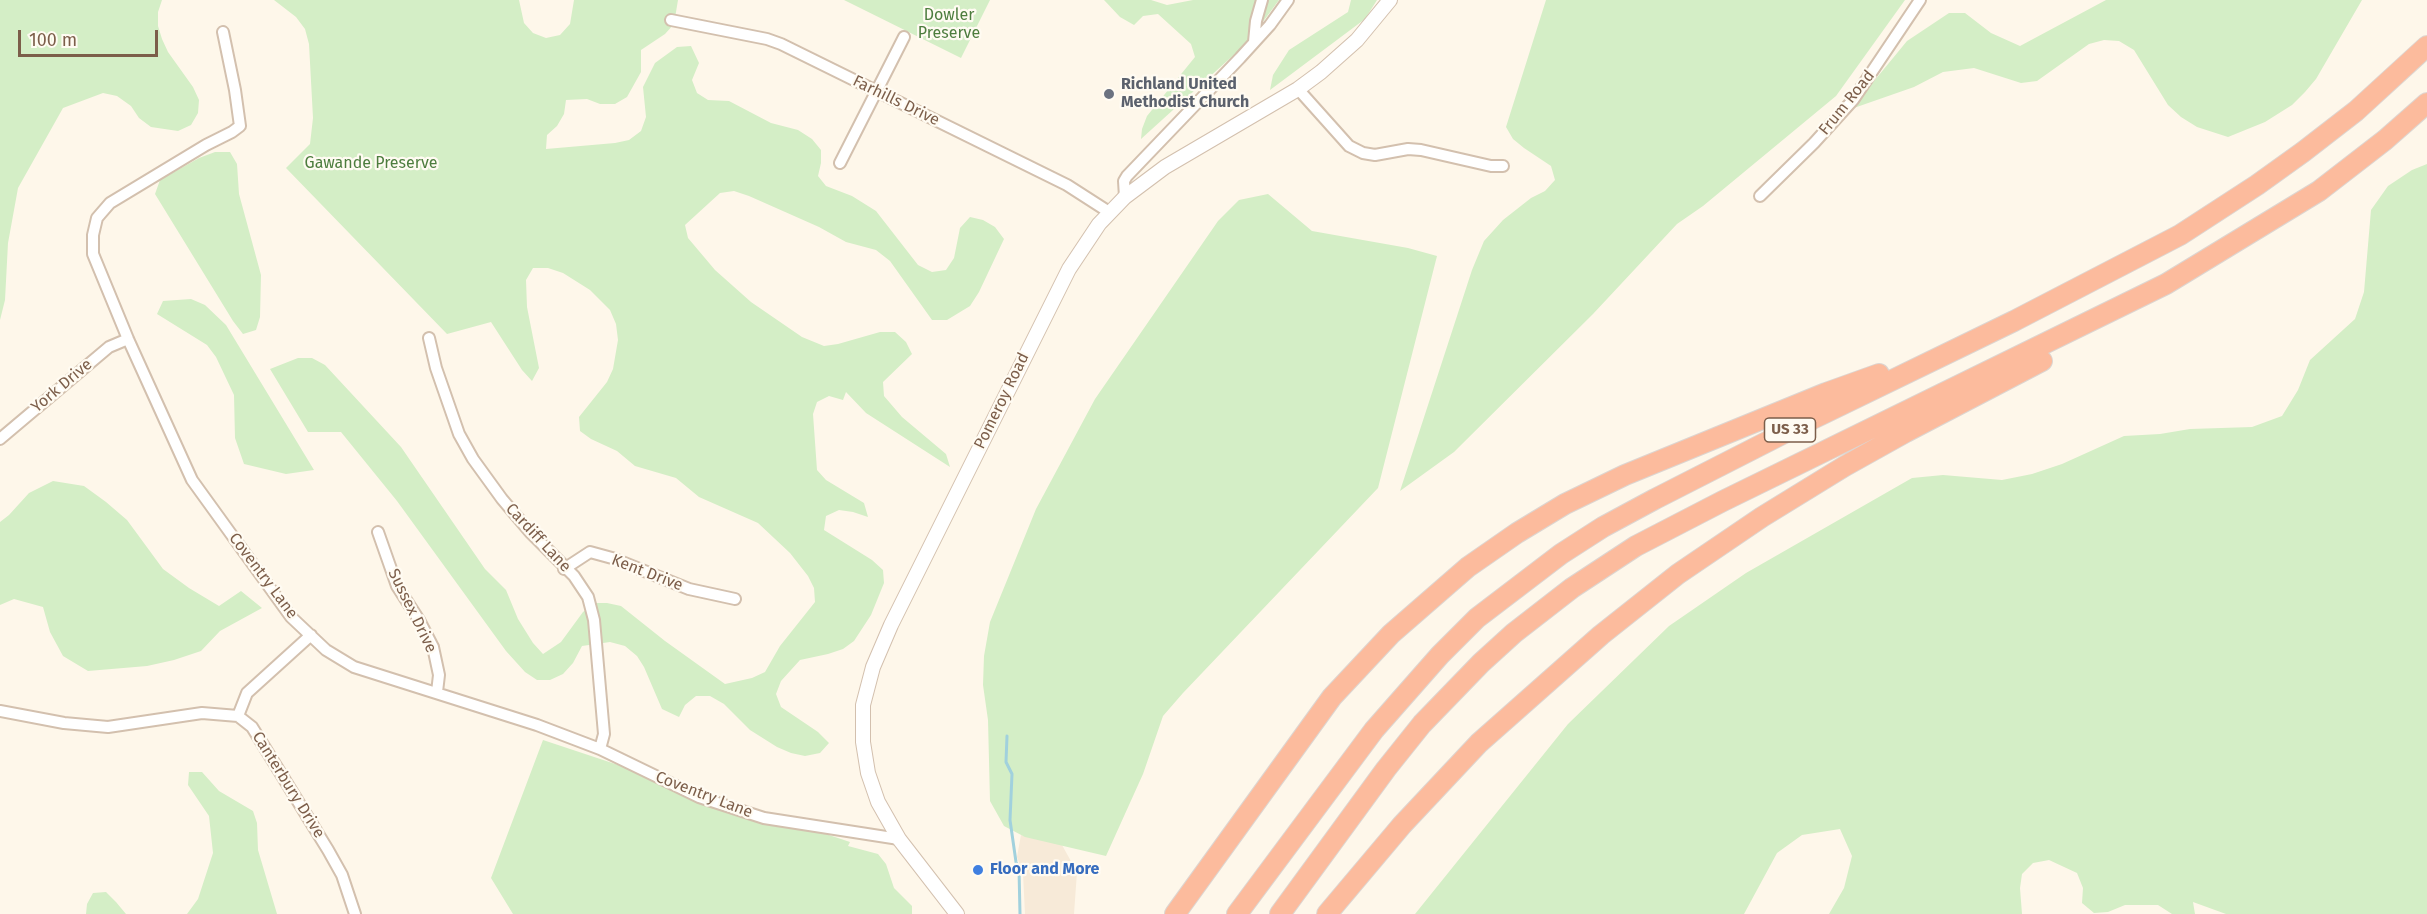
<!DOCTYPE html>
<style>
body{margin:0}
#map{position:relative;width:2427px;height:914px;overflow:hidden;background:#fef7ea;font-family:"Fira Sans",sans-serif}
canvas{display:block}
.scale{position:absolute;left:18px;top:30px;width:140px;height:27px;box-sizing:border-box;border:3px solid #7c5e4a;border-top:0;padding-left:8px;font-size:18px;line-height:21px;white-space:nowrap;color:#7c5e4a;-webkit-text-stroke:4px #fffbf2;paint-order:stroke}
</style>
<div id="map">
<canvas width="2427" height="914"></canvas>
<div class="scale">100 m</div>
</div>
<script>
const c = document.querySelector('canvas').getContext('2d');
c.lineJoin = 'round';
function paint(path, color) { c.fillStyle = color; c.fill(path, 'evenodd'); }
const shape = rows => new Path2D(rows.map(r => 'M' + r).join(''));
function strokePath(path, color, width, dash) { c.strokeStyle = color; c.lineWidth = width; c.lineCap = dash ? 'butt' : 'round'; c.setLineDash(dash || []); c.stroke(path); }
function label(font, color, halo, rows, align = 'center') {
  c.font = font + ' "Fira Sans",sans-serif'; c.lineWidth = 4.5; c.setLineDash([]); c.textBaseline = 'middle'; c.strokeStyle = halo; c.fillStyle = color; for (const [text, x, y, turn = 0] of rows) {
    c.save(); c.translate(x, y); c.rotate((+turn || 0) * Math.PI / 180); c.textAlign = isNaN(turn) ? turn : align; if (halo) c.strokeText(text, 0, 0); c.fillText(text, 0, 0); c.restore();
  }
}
const residential = shape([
 [1021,835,1062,845,1077,872,1074,914,1025,914,1023,873,1017,857]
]);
const green = shape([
 [0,0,162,0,158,12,158,26,162,39,168,52,193,87,199,100,198,113,191,125,178,131,151,127,139,118,131,106,117,96,103,93,63,108,18,188,8,243,5,300,0,320],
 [274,0,519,0,524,23,533,33,546,38,560,35,570,24,574,0,678,0,674,24,665,34,641,50,641,72,627,97,615,104,600,104,587,99,566,100,564,114,557,126,547,135,546,149,615,143,629,140,641,131,646,117,643,87,655,63,677,47,691,46,699,63,692,80,697,93,708,100,729,101,771,123,798,130,812,139,821,150,821,163,818,176,826,186,852,196,876,211,918,265,932,272,946,270,954,258,960,228,970,217,983,220,995,227,1004,239,979,292,970,306,947,320,932,320,890,261,876,250,846,242,819,227,749,196,734,191,720,193,685,225,688,238,715,270,751,302,802,337,824,346,838,344,880,332,895,332,906,342,912,354,883,382,884,396,902,417,946,454,950,467,866,413,846,392,843,400,829,396,817,402,813,414,817,470,826,480,864,503,868,517,853,512,839,510,826,516,824,530,872,560,883,570,884,583,871,615,854,641,843,649,828,654,800,660,781,681,776,694,781,707,818,732,829,743,820,753,805,756,791,753,777,747,750,730,724,704,710,696,696,696,685,705,679,717,662,709,644,667,637,656,625,646,610,642,582,646,573,663,563,674,550,680,537,680,525,672,506,651,397,501,341,432,308,432,270,369,298,358,312,358,325,365,401,447,485,569,506,590,518,619,533,643,543,654,561,642,583,612,594,603,607,603,621,606,665,641,725,684,752,678,765,672,780,646,815,602,814,588,808,576,790,553,758,523,699,497,676,478,635,466,617,451,591,439,580,431,579,417,607,382,613,369,618,340,616,324,610,310,590,290,563,273,548,268,533,268,526,280,527,307,539,368,532,381,522,370,491,322,447,334,286,168,310,144,313,118,309,44,305,29,296,17],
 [844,0,990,0,961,58],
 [1104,0,1151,0,1167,5,1193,0,1279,0,1248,42,1141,139,1142,129,1147,116,1195,57,1191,44,1158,14,1143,16,1134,25,1120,17],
 [1351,0,1377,0,1365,19,1270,90,1273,75,1289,50,1348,12],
 [1546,0,1905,0,1836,96,1703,206,1677,224,1593,314,1454,452,1400,491,1472,270,1484,241,1503,220,1531,198,1545,191,1555,180,1551,166,1524,148,1513,139,1506,127],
 [2106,0,2362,0,2316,79,2305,92,2292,105,2265,122,2228,137,2197,127,2181,117,2168,105,2134,50,2119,41,2104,40,2089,44,2037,81,2021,83,1974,68,1943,72,1914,87,1851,109,1907,41,1949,13,1965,13,1991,33,2020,46],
 [215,152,230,152,237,164,239,194,261,275,260,317,256,330,243,334,233,321,155,194,160,180,199,158],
 [2427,164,2427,914,2226,914,2193,902,2195,914,2172,914,2158,905,2125,905,2108,912,2094,913,2082,903,2083,888,2077,873,2049,860,2033,863,2022,874,2020,888,2022,914,1829,914,1844,888,1852,856,1840,829,1802,835,1777,853,1744,914,1415,914,1568,724,1669,626,1746,573,1912,478,1943,475,2002,480,2032,474,2062,464,2124,436,2160,434,2190,429,2252,427,2282,416,2298,390,2310,360,2355,319,2364,292,2371,210,2388,186,2412,170],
 [1268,194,1312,231,1408,248,1437,256,1378,488,1183,693,1163,716,1143,774,1106,856,1025,837,1004,826,990,801,988,720,983,685,984,656,990,622,1036,509,1095,399,1218,221,1239,200],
 [191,299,205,305,226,325,314,470,286,474,244,464,235,438,234,395,216,357,207,345,157,314,163,301],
 [53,481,84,486,106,502,127,520,163,569,189,588,219,606,241,591,262,608,220,631,201,651,174,660,147,666,88,671,63,656,50,632,43,607,14,599,0,605,0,522,9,515,29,493],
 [543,740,850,842,848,846,878,854,886,864,894,888,912,906,912,914,513,914,491,878],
 [189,772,202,772,219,791,253,811,257,823,258,850,277,914,187,914,198,899,213,853,209,816,188,785],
 [106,892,116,902,126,914,86,914,87,904,93,893]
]);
const stream = shape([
 [1007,736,1006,762,1012,774,1010,820,1016,862,1019,869,1020,914]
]);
const minor = shape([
 [671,20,767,39,781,44,1067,185,1109,212],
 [223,32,235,90,240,126,232,132,206,145,110,203,97,218,93,235,93,254,128,339,192,480,291,617,326,650,354,667,537,725,600,749,699,797,764,818,899,839],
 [1254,42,1256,21,1262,0],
 [1298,89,1349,146,1363,153,1375,155,1408,149,1421,150,1491,166,1503,166],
 [840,163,904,37],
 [1760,196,1814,143,1853,100,1920,0],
 [1125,197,1124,181,1127,176,1240,58,1270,25,1288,0],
 [429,338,436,368,459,434,473,459,502,499,530,532,574,576,588,597,594,620,604,734,600,749],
 [0,439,109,347,128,339],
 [378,532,397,586,419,620,433,647,439,675,437,692],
 [564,569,590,552,612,558,689,589,735,599],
 [0,711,64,723,108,727,202,713,238,716,252,727,328,850,342,875,355,914],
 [238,716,247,693,311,635]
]);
const tertiary = shape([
 [957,914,899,839,878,802,868,773,863,742,863,705,873,667,891,625,1069,269,1099,224,1125,197,1165,167,1298,89,1321,72,1357,40,1390,0]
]);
const motorway = shape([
 [1175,914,1332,697,1391,634,1468,567,1517,533,1565,504,1625,475,1826,393,1879,374],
 [1237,914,1374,730,1440,655,1477,618,1561,554,1603,527,1655,499,1802,424,2014,321,2180,235,2257,185,2303,152,2356,111,2427,46],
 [1280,914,1386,769,1422,724,1481,663,1514,633,1572,588,1636,546,1723,501,2166,284,2319,191,2385,140,2427,103],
 [1327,914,1402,825,1479,743,1601,635,1678,574,1762,517,1845,466,1906,432,2042,361]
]);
const markers = [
 [1109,94,6,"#6b7280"],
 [978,870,6,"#3f7fe0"]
];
const shields = [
 [1790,430,51]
];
const shieldNames = [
 ["US 33",1790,430]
];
const parkNames = [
 ["Dowler",949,16],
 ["Preserve",949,34],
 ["Gawande Preserve",371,164]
];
const worshipNames = [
 ["Richland United",1121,85],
 ["Methodist Church",1121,103]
];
const streetNames = [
 ["Farhills Drive",896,101,26],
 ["Frum Road",1847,103,-51],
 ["York Drive",62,386,-40],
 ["Pomeroy Road",1002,401,-64],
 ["Cardiff Lane",538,538,47],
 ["Kent Drive",647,573,21],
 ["Coventry Lane",263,576,53],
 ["Sussex Drive",412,611,64],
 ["Canterbury Drive",288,785,58],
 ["Coventry Lane",704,795,21]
];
const shopNames = [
 ["Floor and More",990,870]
];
paint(residential, '#f7ead8');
paint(green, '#d4eec6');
strokePath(stream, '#a1d1dd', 3);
strokePath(minor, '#d3c0ae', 14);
strokePath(tertiary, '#d3c0ae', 16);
strokePath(motorway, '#ddd5d0', 22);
strokePath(minor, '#fff', 10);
strokePath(tertiary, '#fff', 14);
strokePath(motorway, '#fcbb9d', 20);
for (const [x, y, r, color] of markers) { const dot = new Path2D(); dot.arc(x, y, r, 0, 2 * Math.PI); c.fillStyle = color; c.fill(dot); strokePath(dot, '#fffbf2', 2); }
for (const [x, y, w] of shields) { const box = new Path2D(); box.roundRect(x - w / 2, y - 12, w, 24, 4.5); c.fillStyle = '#fffbf2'; c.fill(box); strokePath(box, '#7c5e4a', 1.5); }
label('bold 15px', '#7c5e4a', null, shieldNames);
label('16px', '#4d7d3e', '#fffbf2', parkNames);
label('bold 16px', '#5b616d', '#fffbf2', worshipNames, 'left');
label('16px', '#7c5e4a', '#fffbf2', streetNames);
label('bold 16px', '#366cbe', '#fffbf2', shopNames, 'left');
</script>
